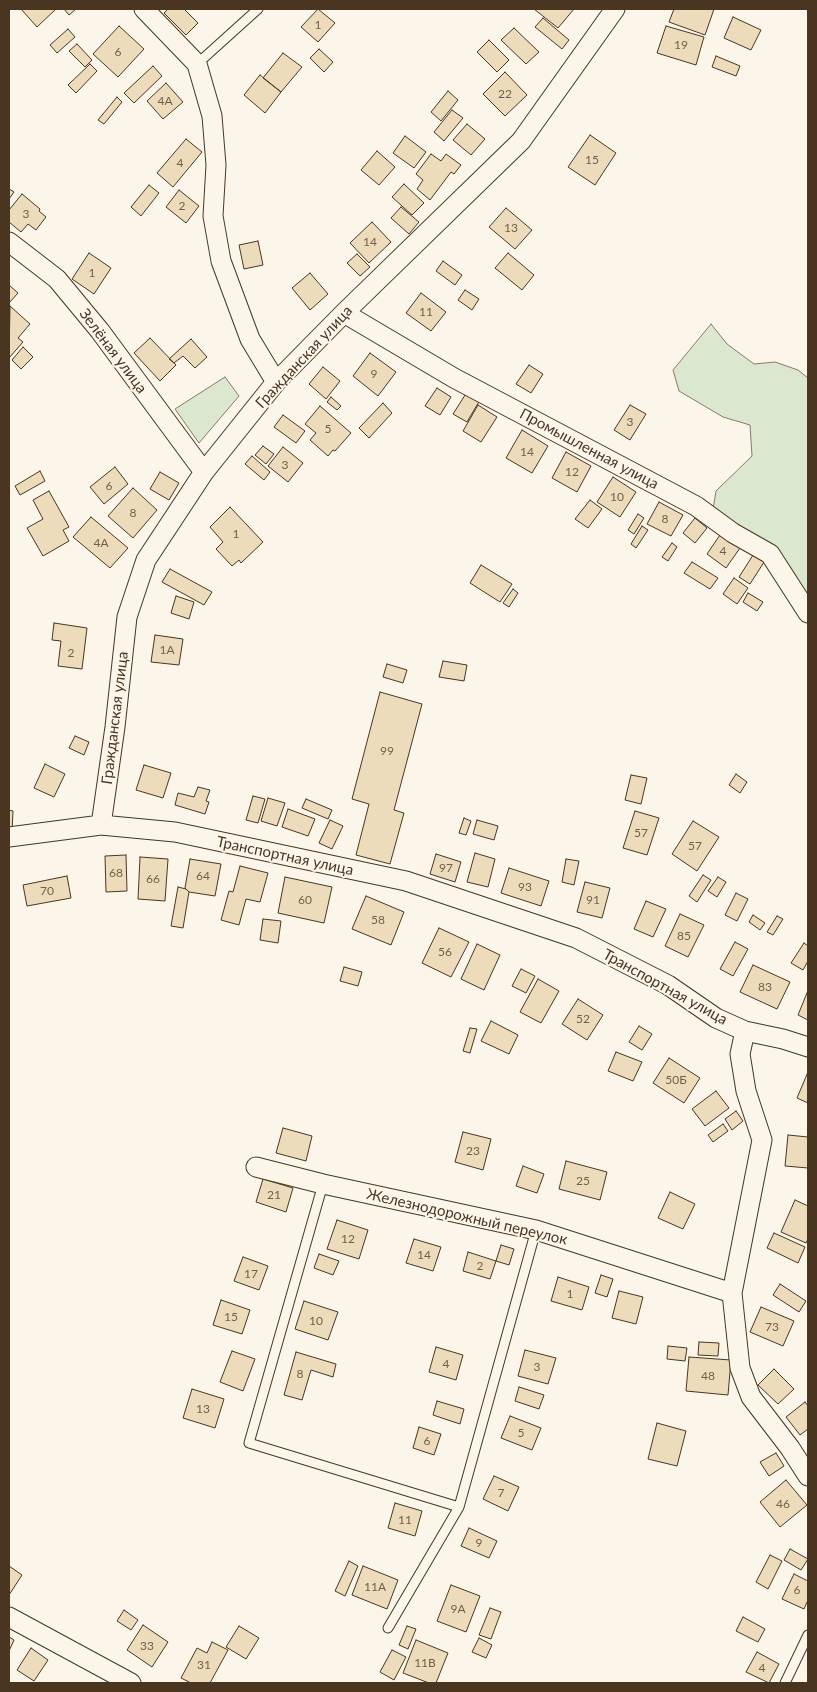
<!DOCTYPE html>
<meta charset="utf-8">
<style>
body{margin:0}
#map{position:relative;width:817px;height:1692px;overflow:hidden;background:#fbf6e9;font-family:Lato,sans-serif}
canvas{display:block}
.frame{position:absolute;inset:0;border:10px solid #4a3520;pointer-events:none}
</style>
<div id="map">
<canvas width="817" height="1692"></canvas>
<div class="frame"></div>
</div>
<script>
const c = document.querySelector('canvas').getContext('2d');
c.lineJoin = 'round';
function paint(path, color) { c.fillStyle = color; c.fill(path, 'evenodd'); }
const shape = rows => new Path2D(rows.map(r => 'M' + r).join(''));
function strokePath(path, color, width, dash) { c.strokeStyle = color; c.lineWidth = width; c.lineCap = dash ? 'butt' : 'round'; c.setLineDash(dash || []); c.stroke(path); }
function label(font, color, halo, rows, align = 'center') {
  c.font = font + ' Lato,sans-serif'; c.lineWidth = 4; c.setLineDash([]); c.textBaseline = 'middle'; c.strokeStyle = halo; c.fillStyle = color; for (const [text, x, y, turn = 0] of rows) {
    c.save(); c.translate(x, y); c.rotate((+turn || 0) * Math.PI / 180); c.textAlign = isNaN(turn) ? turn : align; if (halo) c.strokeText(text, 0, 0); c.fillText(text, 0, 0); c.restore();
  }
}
const green = shape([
 [711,324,727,344,754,364,775,362,798,370,808,378,808,598,713,509,716,491,752,456,750,425,723,417,679,391,673,370,711,324],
 [225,377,239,396,199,443,175,409,225,377]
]);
const building = shape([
 [21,9,56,9,37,27,21,9],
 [64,9,76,9,69,15,64,9],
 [168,9,184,9,198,23,186,35,164,13,168,9],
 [318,9,335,23,318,42,301,27,318,9],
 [534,9,574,9,558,28,534,9],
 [674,9,714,9,705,35,669,22,674,9],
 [733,17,761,30,751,50,724,38,733,17],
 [543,18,569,40,562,49,535,27,543,18],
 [119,26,144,49,118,77,93,54,119,26],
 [666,26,704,37,696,65,657,53,666,26],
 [514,28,539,52,526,64,501,40,514,28],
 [68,29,75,37,57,53,50,45,68,29],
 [489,40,509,60,497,72,477,52,489,40],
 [77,44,92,60,85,67,69,51,77,44],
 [319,49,333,62,324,72,310,58,319,49],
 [283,53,302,67,281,92,263,78,283,53],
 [716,56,740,66,736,76,712,67,716,56],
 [90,64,97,71,76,93,68,85,90,64],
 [153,66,162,76,134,103,124,93,153,66],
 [505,72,527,95,505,116,483,94,505,72],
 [260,75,281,92,265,113,244,95,260,75],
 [166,83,183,102,163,119,147,101,166,83],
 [448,91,458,100,441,121,431,112,448,91],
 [117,97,122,102,104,124,98,120,117,97],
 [452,110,463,118,444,141,434,132,452,110],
 [467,124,485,139,471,155,453,140,467,124],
 [590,135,616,153,595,185,568,167,590,135],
 [405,136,426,152,414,168,393,153,405,136],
 [186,139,202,152,173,187,157,173,186,139],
 [377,151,395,167,379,185,361,170,377,151],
 [431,154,441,161,446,154,461,165,454,174,451,172,430,200,417,189,423,180,416,174,431,154],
 [404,184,424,203,412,215,392,197,404,184],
 [149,185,159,193,141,216,131,207,149,185],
 [9,189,14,192,9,199,9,189],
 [179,190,199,206,186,223,166,207,179,190],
 [22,194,40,209,39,211,46,217,36,230,28,224,21,232,9,222,9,210,22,194],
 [401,207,419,222,409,234,391,218,401,207],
 [506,208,532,230,515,249,489,227,506,208],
 [372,222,391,242,369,263,350,243,372,222],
 [258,241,263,265,244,269,239,245,258,241],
 [89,253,111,268,94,294,72,279,89,253],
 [508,253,534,275,522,290,495,268,508,253],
 [357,254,370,267,360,276,347,263,357,254],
 [443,261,462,275,455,285,436,271,443,261],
 [310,273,328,294,310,310,292,288,310,273],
 [9,285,18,293,9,303,9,285],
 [465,290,479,299,472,310,458,300,465,290],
 [421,293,446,312,431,331,406,313,421,293],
 [10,306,30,324,18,338,23,342,9,358,10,306],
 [150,338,176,365,160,381,134,353,150,338],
 [191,339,207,357,195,368,183,356,174,363,169,359,191,339],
 [23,347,33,357,21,369,12,360,23,347],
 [370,353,396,372,378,396,353,376,370,353],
 [529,365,543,374,531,393,516,384,529,365],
 [323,367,340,381,326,399,309,384,323,367],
 [437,388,451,397,440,415,425,406,437,388],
 [467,392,480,400,467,422,453,414,467,392],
 [331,397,341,406,337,410,327,402,331,397],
 [383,403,392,413,369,438,359,428,383,403],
 [478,405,497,417,481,442,463,431,478,405],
 [630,405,646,414,630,440,614,430,630,405],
 [320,406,351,433,335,451,333,450,328,456,310,440,316,433,305,424,320,406],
 [283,415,305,431,296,443,274,427,283,415],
 [522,430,548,446,532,473,506,458,522,430],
 [263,446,274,454,266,464,255,455,263,446],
 [283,447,303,463,288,482,268,466,283,447],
 [566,452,591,466,577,492,552,478,566,452],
 [252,456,270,472,264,480,245,464,252,456],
 [115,467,128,484,104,504,90,487,115,467],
 [40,471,45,481,20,495,15,486,40,471],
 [160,472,179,483,169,500,150,489,160,472],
 [613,477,636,492,620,517,597,502,613,477],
 [133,488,157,510,133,538,108,516,133,488],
 [49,491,69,527,63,530,69,541,43,556,27,528,43,519,33,500,49,491],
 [590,500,602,509,588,528,575,519,590,500],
 [659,502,683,515,671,536,647,524,659,502],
 [230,507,263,542,241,563,239,560,232,566,216,549,223,542,210,527,230,507],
 [638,514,644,518,634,534,628,530,638,514],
 [91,517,128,548,110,568,73,537,91,517],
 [695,518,707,528,695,543,683,533,695,518],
 [642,526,648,530,636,548,631,544,642,526],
 [720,535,740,548,726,568,707,554,720,535],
 [672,543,677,547,668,561,662,557,672,543],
 [755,552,766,559,750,584,739,577,755,552],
 [692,562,718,578,710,589,684,573,692,562],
 [481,565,512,584,500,602,470,583,481,565],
 [170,569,212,592,204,605,162,582,170,569],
 [734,578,748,588,737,604,723,594,734,578],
 [513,589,518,593,509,607,503,603,513,589],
 [748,593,763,602,757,611,743,602,748,593],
 [176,596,194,602,189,619,171,613,176,596],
 [54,623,87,628,82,669,58,666,61,641,52,640,54,623],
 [155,635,183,639,179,665,151,662,155,635],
 [443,661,467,665,464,681,439,677,443,661],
 [387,664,407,670,403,683,383,677,387,664],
 [380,692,422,704,394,810,404,813,390,864,356,855,369,804,352,799,380,692],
 [75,736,89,742,84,755,69,748,75,736],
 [45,764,65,774,54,797,34,788,45,764],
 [144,765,171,773,163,798,136,790,144,765],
 [736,774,747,782,740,793,729,785,736,774],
 [631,775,647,778,641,804,625,800,631,775],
 [198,787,210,790,206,801,209,802,205,814,175,805,178,793,194,797,198,787],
 [253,796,265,799,258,823,246,820,253,796],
 [268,798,285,803,277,826,261,821,268,798],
 [306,799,332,810,328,819,302,808,306,799],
 [288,809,315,819,308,836,282,827,288,809],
 [9,810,13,811,12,831,9,830,9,810],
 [635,811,659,818,647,855,623,848,635,811],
 [464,818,471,821,466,835,459,833,464,818],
 [330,820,343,826,332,849,319,843,330,820],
 [477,820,498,826,494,840,473,834,477,820],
 [693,821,719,837,697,871,672,854,693,821],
 [475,853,495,859,488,887,467,882,475,853],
 [436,854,461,862,455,882,430,874,436,854],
 [126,855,127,891,106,892,105,856,126,855],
 [140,857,168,859,165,901,138,899,140,857],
 [190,859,221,864,215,896,189,892,185,888,190,859],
 [566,859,579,861,574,885,562,882,566,859],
 [240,866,268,873,260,902,246,899,239,925,221,920,229,891,233,892,240,866],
 [509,868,549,881,541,906,501,893,509,868],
 [703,875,711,880,697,902,689,896,703,875],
 [67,876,71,898,27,906,23,885,67,876],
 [285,877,332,887,324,923,278,913,285,877],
 [718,877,726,882,717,897,708,891,718,877],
 [585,882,610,888,602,918,577,912,585,882],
 [178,887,186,889,189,892,183,928,171,926,178,887],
 [736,893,748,899,737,921,725,915,736,893],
 [366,896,404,912,391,945,352,929,366,896],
 [646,901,666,909,653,937,634,929,646,901],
 [680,914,704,925,688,957,665,946,680,914],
 [753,915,765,923,760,930,749,922,753,915],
 [777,916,783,919,773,935,767,932,777,916],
 [263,919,281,921,278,943,260,940,263,919],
 [439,928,469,942,451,977,422,963,439,928],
 [735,942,748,949,733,976,720,969,735,942],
 [804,943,808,946,808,961,803,970,791,963,804,943],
 [477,944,500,955,484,990,461,979,477,944],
 [753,965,790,982,777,1009,740,992,753,965],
 [344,967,362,972,358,986,340,981,344,967],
 [521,969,535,976,526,993,512,986,521,969],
 [538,979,559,991,541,1023,520,1012,538,979],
 [807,993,808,994,808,1020,798,1015,807,993],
 [578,999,603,1015,587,1040,562,1024,578,999],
 [491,1021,518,1035,509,1054,481,1041,491,1021],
 [639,1026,652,1034,642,1050,629,1042,639,1026],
 [470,1028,477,1029,470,1053,463,1051,470,1028],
 [616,1052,642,1062,633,1081,608,1071,616,1052],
 [669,1058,700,1078,684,1103,653,1083,669,1058],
 [808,1072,808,1103,797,1098,808,1072],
 [716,1091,729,1108,705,1126,692,1109,716,1091],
 [736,1111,743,1121,732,1130,725,1119,736,1111],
 [723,1124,728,1131,713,1142,708,1135,723,1124],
 [283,1128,312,1136,306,1161,276,1153,283,1128],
 [463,1132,491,1139,483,1170,455,1162,463,1132],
 [788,1135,808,1137,808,1168,785,1166,788,1135],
 [566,1161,607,1172,600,1200,559,1189,566,1161],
 [523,1166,544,1174,537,1193,516,1186,523,1166],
 [263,1179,293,1188,286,1212,256,1202,263,1179],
 [670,1192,695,1204,683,1229,658,1218,670,1192],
 [795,1200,808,1206,808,1239,806,1243,781,1232,795,1200],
 [337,1220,368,1230,359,1259,327,1249,337,1220],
 [774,1233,805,1247,798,1263,767,1248,774,1233],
 [414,1239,441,1247,433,1271,406,1263,414,1239],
 [501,1245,514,1249,509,1265,496,1261,501,1245],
 [468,1252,496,1261,490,1279,463,1271,468,1252],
 [319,1254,339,1261,333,1275,314,1268,319,1254],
 [243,1257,268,1266,259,1290,234,1281,243,1257],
 [601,1275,613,1279,607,1297,595,1293,601,1275],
 [558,1277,589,1287,582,1310,551,1301,558,1277],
 [780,1284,806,1301,799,1312,773,1295,780,1284],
 [619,1291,643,1297,636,1324,612,1318,619,1291],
 [221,1300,250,1310,242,1334,213,1325,221,1300],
 [304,1301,338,1312,328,1340,295,1329,304,1301],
 [761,1307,794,1321,783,1346,750,1332,761,1307],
 [699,1342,719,1343,718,1356,698,1355,699,1342],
 [668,1346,687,1348,685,1361,667,1359,668,1346],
 [436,1347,463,1355,456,1380,429,1372,436,1347],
 [525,1350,556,1358,548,1384,518,1376,525,1350],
 [232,1351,255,1359,243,1391,220,1382,232,1351],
 [296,1352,336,1364,333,1377,311,1370,302,1400,284,1395,296,1352],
 [689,1357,731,1360,728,1395,686,1391,689,1357],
 [774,1369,794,1389,778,1404,758,1385,774,1369],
 [519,1387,544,1395,539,1409,515,1401,519,1387],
 [192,1389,224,1399,215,1428,183,1418,192,1389],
 [437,1401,464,1409,460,1424,433,1415,437,1401],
 [805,1402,808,1406,808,1429,800,1435,786,1417,805,1402],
 [510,1416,541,1428,532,1450,501,1438,510,1416],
 [657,1423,686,1431,677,1466,648,1459,657,1423],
 [419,1427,441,1434,434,1455,413,1448,419,1427],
 [776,1453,784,1466,769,1476,760,1462,776,1453],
 [494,1476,519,1487,508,1511,483,1499,494,1476],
 [786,1480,807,1505,780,1527,760,1502,786,1480],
 [395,1503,422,1511,415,1536,388,1528,395,1503],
 [469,1528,497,1541,489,1558,461,1546,469,1528],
 [790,1549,808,1559,801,1570,784,1560,790,1549],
 [770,1555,782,1561,768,1589,756,1582,770,1555],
 [349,1561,358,1566,345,1596,335,1591,349,1561],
 [9,1566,22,1575,9,1595,9,1566],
 [363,1566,398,1580,387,1609,352,1595,363,1566],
 [794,1574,808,1581,808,1600,804,1609,782,1599,794,1574],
 [451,1585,480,1596,466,1632,437,1621,451,1585],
 [490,1608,501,1612,491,1639,479,1635,490,1608],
 [124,1610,138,1620,131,1630,117,1621,124,1610],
 [743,1617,765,1629,758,1642,736,1631,743,1617],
 [143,1625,168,1642,152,1667,127,1650,143,1625],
 [239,1626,259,1638,246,1659,226,1647,239,1626],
 [407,1626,416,1629,408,1649,399,1645,407,1626],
 [9,1637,14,1640,9,1651,9,1637],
 [479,1638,492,1645,486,1658,472,1652,479,1638],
 [416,1640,448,1653,436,1683,429,1683,403,1673,416,1640],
 [212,1642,228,1650,210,1683,191,1683,181,1678,197,1648,207,1653,212,1642],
 [31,1648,48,1660,34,1681,17,1670,31,1648],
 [392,1650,406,1657,394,1680,380,1672,392,1650],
 [757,1652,779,1664,769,1683,746,1672,757,1652]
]);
const service = shape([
 [197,64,258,9],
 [323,1184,249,1443,459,1507],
 [388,1628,459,1507,536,1230],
 [785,1683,808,1635]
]);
const minor = shape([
 [144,9,197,64,212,116,216,165,213,216,221,261,250,339,276,382],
 [9,242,57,279,100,331,204,472],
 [344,313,454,378,696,506,733,533,770,554,808,613],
 [101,825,115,727,127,617,146,560,204,472,276,382,344,313,521,141,615,9],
 [9,837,101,825,175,832,406,881,576,938,668,985,716,1018,745,1031,783,1039,808,1047],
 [745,1031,740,1054,746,1091,762,1140,732,1293,740,1368,751,1397,790,1448,808,1476],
 [256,1167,323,1184,536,1230,732,1293],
 [9,1617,131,1683]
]);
const numberNames = [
 ["1",318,25],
 ["19",681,45],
 ["6",118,52],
 ["22",505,94],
 ["4А",165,101],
 ["15",592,160],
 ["4",180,163],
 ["2",182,206],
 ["3",26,214],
 ["13",511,228],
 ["14",370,242],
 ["1",92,273],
 ["11",426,312],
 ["9",374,374],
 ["3",630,422],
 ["5",328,429],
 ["14",527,452],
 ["3",285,465],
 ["12",572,472],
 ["6",109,486],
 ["10",617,497],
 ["8",133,513],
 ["8",665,519],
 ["1",236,534],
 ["4А",101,543],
 ["4",723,551],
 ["1А",167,650],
 ["2",71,653],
 ["99",387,751],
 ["57",641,833],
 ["57",695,846],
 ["97",446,868],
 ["68",116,873],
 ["64",203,876],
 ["66",153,879],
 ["93",525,887],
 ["70",47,891],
 ["60",305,900],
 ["91",593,900],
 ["58",378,920],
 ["85",684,936],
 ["56",445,952],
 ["83",765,987],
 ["52",583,1019],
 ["50Б",676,1080],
 ["23",473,1151],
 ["25",583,1181],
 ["21",274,1195],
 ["12",348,1239],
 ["14",424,1255],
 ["2",480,1266],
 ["17",251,1274],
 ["1",570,1294],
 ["15",231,1317],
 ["10",316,1321],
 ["73",772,1327],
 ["4",446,1364],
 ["3",537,1367],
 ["8",300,1374],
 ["48",708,1376],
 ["13",203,1409],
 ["5",521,1433],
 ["6",427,1441],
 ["7",501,1493],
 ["46",783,1504],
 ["11",405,1520],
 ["9",479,1543],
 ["11А",375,1587],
 ["6",797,1590],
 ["9А",458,1609],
 ["33",147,1646],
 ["11В",425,1663],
 ["31",204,1665],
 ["4",762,1668]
];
const streetNames = [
 ["Зелёная улица",113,351,53],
 ["Гражданская улица",304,357,-47],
 ["Промышленная улица",589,449,28],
 ["Гражданская улица",115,718,-83],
 ["Транспортная улица",285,856,12],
 ["Транспортная улица",665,987,29],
 ["Железнодорожный переулок",467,1217,13]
];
paint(green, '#dce7d0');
strokePath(green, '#887966', 1);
paint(building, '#ecdcbc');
strokePath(building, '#4a3520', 1);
strokePath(service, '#4a3520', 11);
strokePath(minor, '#4a3520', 21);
strokePath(service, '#fbf6e9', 9);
strokePath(minor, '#fbf6e9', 19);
label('12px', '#725f47', null, numberNames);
label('15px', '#4a3520', '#fbf6e9', streetNames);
</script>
